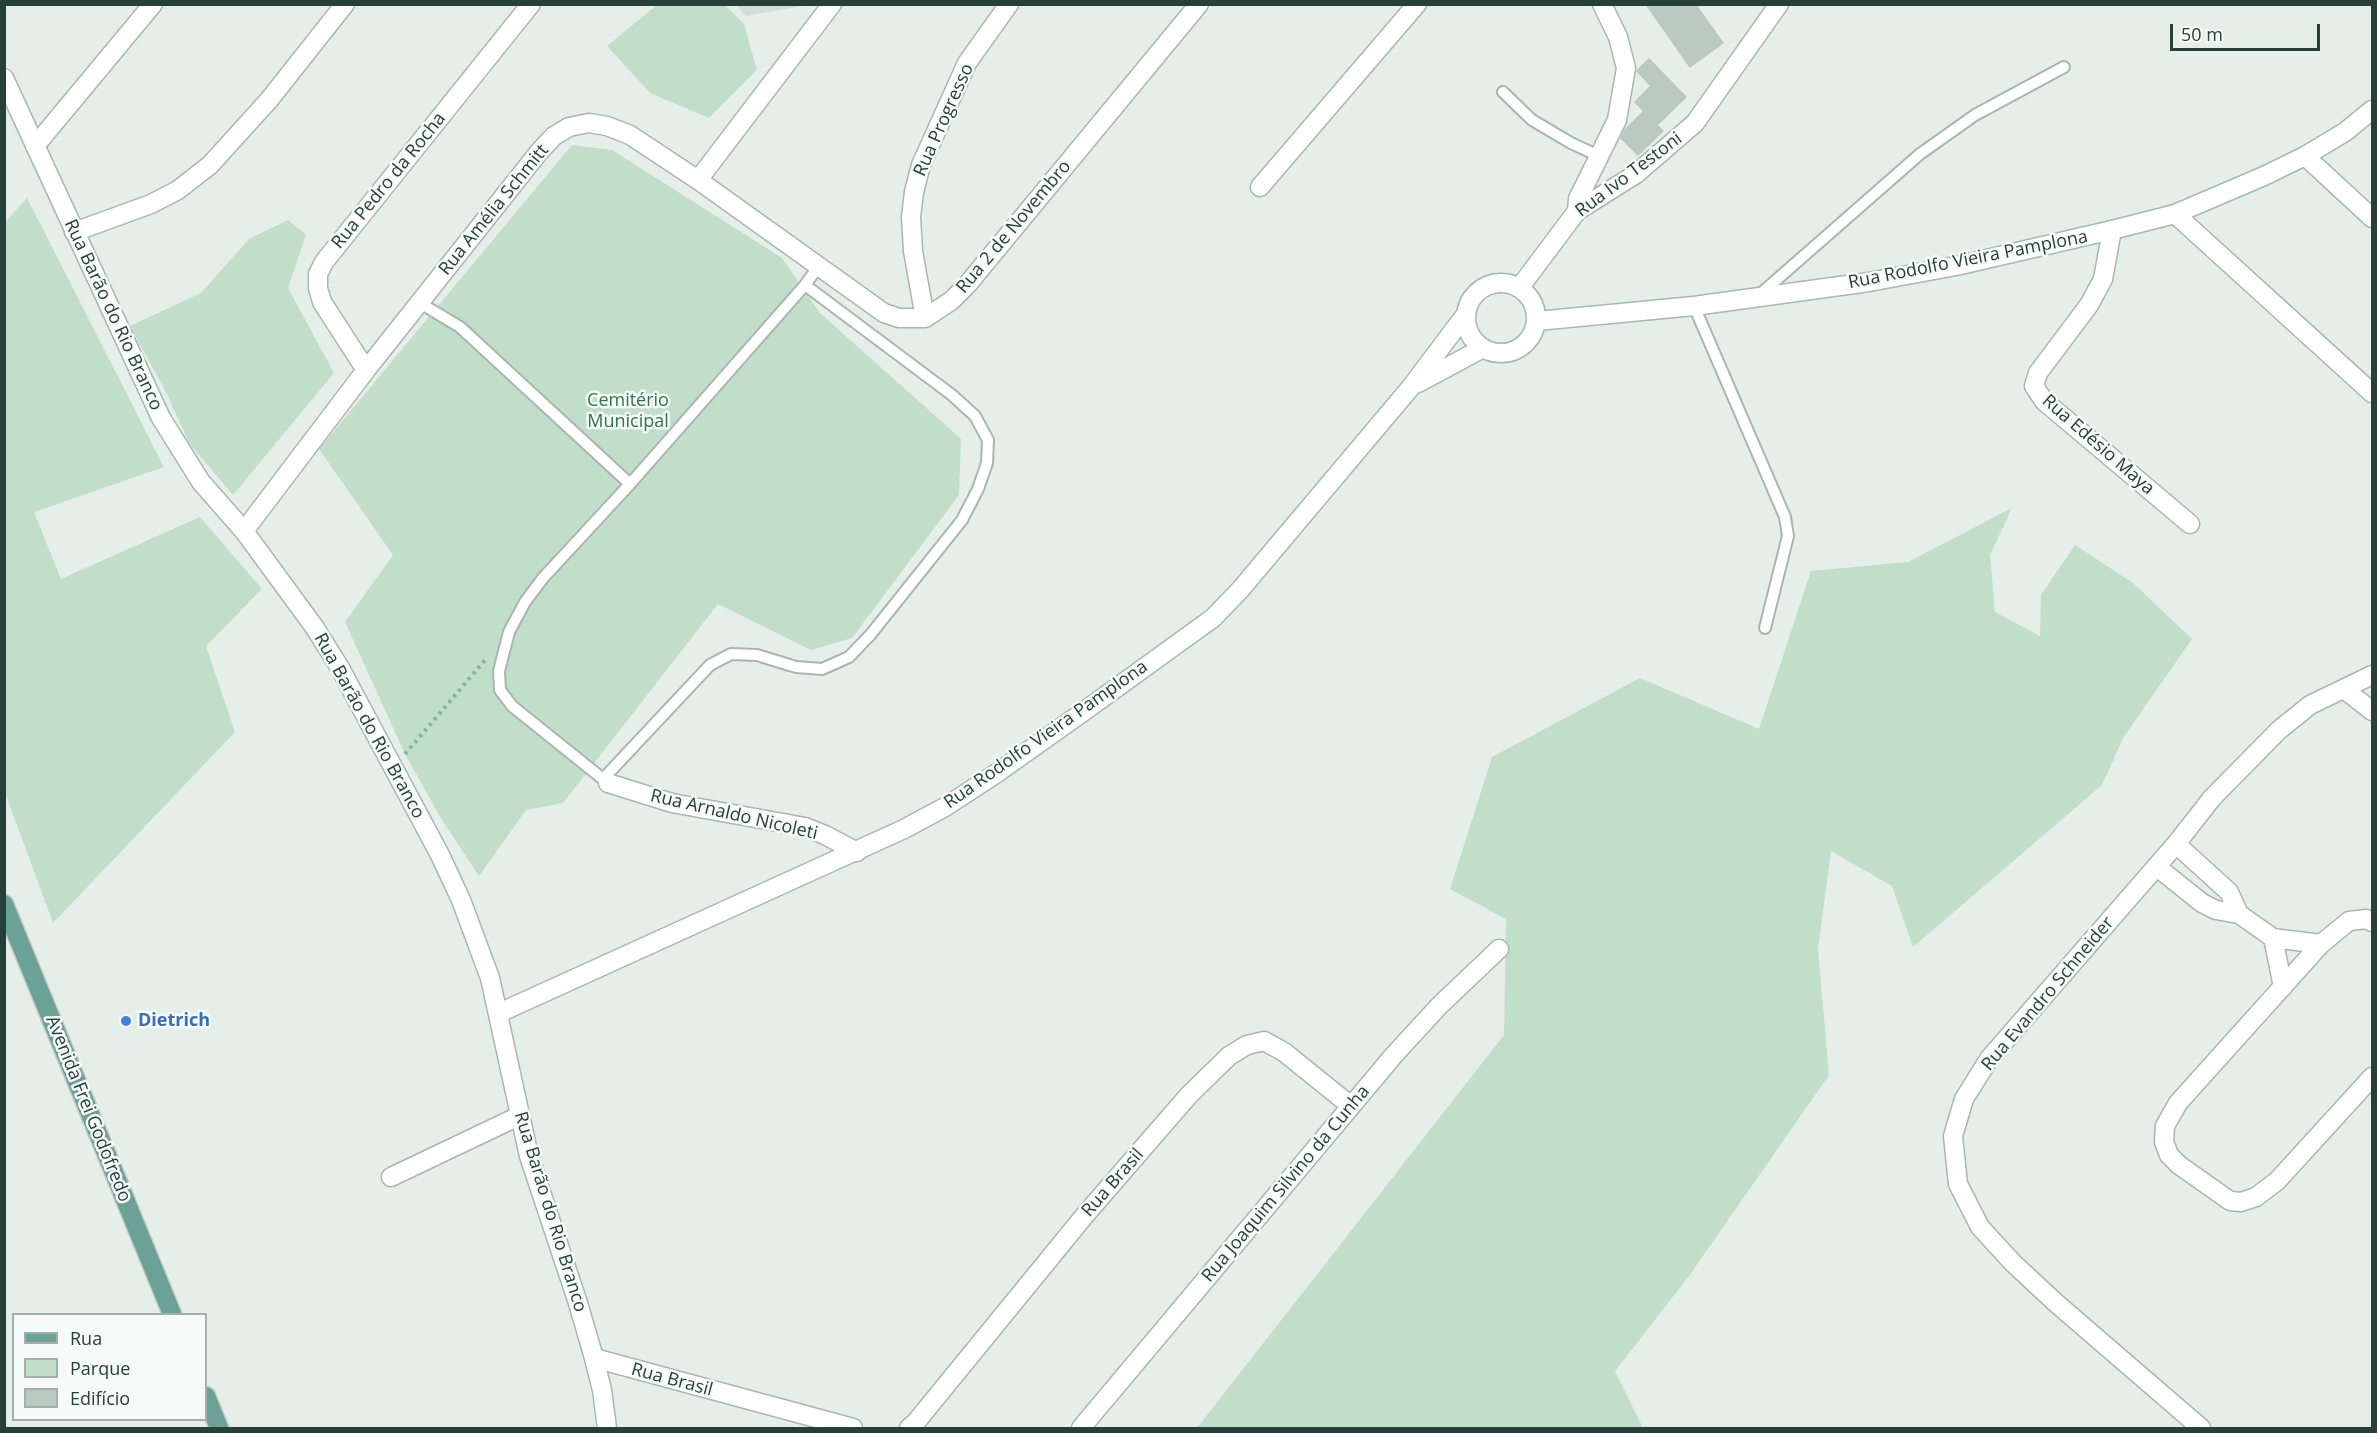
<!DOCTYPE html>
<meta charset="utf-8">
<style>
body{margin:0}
#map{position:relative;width:2377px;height:1433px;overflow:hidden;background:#e6eeea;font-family:"Open Sans",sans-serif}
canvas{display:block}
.frame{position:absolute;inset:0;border:6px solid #254039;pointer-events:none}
.legend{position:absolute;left:12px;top:1313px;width:195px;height:108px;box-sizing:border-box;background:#f6faf8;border:2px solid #a2b0ac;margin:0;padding:8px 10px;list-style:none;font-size:18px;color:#254039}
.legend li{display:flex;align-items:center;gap:12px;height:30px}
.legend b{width:30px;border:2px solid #a2b0ac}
.scale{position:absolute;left:2170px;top:24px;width:150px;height:27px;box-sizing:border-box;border:3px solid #254039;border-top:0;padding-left:8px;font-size:18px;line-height:21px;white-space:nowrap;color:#254039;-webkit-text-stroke:4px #f6faf8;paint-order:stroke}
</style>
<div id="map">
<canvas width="2377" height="1433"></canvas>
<div class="frame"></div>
<ul class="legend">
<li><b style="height:8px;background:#6ca295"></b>Rua</li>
<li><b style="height:16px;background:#c0dec8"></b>Parque</li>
<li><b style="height:16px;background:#bbc9c3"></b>Edifício</li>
</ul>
<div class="scale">50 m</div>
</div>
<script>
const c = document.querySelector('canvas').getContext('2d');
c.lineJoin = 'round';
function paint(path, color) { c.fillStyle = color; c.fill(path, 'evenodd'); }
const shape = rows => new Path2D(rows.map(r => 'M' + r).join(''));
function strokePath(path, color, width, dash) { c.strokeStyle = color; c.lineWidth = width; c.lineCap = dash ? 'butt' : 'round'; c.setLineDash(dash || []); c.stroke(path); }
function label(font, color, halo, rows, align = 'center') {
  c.font = font + ' "Open Sans",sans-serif'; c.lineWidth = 5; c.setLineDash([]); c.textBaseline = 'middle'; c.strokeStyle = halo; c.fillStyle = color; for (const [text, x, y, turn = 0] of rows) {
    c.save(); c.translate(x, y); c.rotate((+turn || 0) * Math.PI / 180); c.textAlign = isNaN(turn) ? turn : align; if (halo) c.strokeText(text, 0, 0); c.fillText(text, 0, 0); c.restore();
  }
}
const built = shape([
 [736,5,799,5,798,7,746,16]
]);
const green = shape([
 [658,4,725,5,744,24,757,70,709,118,650,93,607,46],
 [572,145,612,150,782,258,820,313,961,439,959,495,852,638,811,650,718,604,563,803,526,810,479,876,442,820,405,754,345,622,393,555,319,449],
 [27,198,164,467,34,512,61,579,200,517,262,589,206,646,235,732,53,923,4,790,4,223],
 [288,220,306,235,288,288,334,373,233,495,189,443,167,394,130,326,201,293,249,239],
 [2012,508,1990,555,1995,612,2040,636,2041,595,2075,545,2133,583,2192,639,2123,738,2102,785,1913,947,1892,886,1831,851,1818,949,1829,1075,1689,1276,1615,1371,1643,1428,1197,1428,1504,1035,1506,919,1450,889,1492,757,1640,678,1759,729,1811,571,1908,562]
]);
const building = shape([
 [1646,4,1695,4,1723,43,1690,67,1646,4],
 [1649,59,1686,97,1657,125,1663,131,1638,155,1621,138,1625,130,1644,111,1635,102,1651,86,1637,71,1649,59]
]);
const path = shape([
 [405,754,486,659]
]);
const lane = shape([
 [1503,92,1532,120,1571,143,1599,156],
 [1758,296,1920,154,1975,115,2064,67],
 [420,303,460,327,630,484],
 [1694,306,1785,517,1788,536,1765,628],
 [603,779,710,665,731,654,757,655,796,667,822,669,849,657,871,634,962,520,978,489,987,463,988,440,975,416,952,395,805,285,818,267],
 [608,783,512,706,500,690,499,671,509,632,525,602,543,578,630,484,805,285]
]);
const street = shape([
 [35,146,153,4],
 [2305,156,2372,218],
 [698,180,884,313,899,318,925,318,951,301,967,285,1199,4],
 [1260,187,1417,4],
 [1577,211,1578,199,1617,120,1626,68,1618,37,1602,4],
 [2175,214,2372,393],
 [2112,230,2103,279,2089,305,2038,373,2034,386,2044,401,2190,524],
 [74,232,151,204,178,190,210,165,269,100,345,4],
 [1520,287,1577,211,1636,174,1695,123,1779,4],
 [925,318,913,251,911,217,914,192,921,165,967,63,1009,4],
 [366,370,322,302,318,288,318,274,324,262,531,4],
 [244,531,366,370,539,152,554,136,569,127,589,123,607,126,630,135,698,180,832,4],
 [2345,690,2372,711],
 [608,783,672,803,805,827,825,835,857,852],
 [2176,844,2229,892,2239,914],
 [2157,867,2202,903,2216,910,2239,914,2273,938,2321,944],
 [2372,922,2366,919,2349,921,2321,944,2178,1103,2165,1126,2164,1142,2169,1155,2179,1165,2230,1201,2241,1202,2256,1197,2277,1181,2372,1077],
 [2273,938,2283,987],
 [391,1177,519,1116],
 [594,1358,853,1428],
 [909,1428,916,1422,1085,1215,1189,1095,1229,1056,1247,1045,1264,1041,1284,1052,1351,1106],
 [1081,1428,1394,1055,1439,1006,1499,949],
 [2201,1428,2056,1303,2013,1263,1980,1227,1958,1184,1953,1136,1964,1099,1989,1059,2176,844,2212,798,2279,730,2310,705,2372,675]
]);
const secondary = shape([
 [4,78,161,418,201,482,244,531,315,628,340,668,440,855,461,900,490,978,529,1156,578,1303,594,1358,602,1390,607,1428],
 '1466 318a35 35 0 1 1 70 0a35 35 0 1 1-70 0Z',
 [1537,321,1694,306,1869,282,1956,266,2112,230,2175,214,2264,176,2305,156,2345,132,2372,110],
 [1418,383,1483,348],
 [499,1013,904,829,945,807,997,773,1083,712,1213,618,1240,590,1411,387,1466,314]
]);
const primary = shape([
 [4,904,172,1314],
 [206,1396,219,1428]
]);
const markers = [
 [126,1021,6,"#3f7fe0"]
];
const streetNames = [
 ["Rua Progresso",944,120,-66],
 ["Rua Ivo Testoni",1629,175,-37],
 ["Rua Pedro da Rocha",389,181,-51],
 ["Rua Amélia Schmitt",494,210,-51],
 ["Rua 2 de Novembro",1014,227,-50],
 ["Rua Rodolfo Vieira Pamplona",1968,260,-11],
 ["Rua Barão do Rio Branco",113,315,65],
 ["Rua Edésio Maya",2098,445,41],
 ["Rua Barão do Rio Branco",369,726,61],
 ["Rua Rodolfo Vieira Pamplona",1046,735,-35],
 ["Rua Arnaldo Nicoleti",734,815,13],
 ["Rua Evandro Schneider",2048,994,-50],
 ["Avenida Frei Godofredo",88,1109,68],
 ["Rua Brasil",1113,1183,-49],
 ["Rua Joaquim Silvino da Cunha",1286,1184,-50],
 ["Rua Barão do Rio Branco",550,1212,73],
 ["Rua Brasil",672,1380,15]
];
const parkNames = [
 ["Cemitério",628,401],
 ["Municipal",628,422]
];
const shopNames = [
 ["Dietrich",138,1021]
];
paint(built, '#d4ded9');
paint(green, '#c0dec8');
paint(building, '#bbc9c3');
strokePath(building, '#b8c8c1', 1.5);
strokePath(lane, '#a8b6b1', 14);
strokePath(street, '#a8b6b1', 21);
strokePath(secondary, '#a4b9b2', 21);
strokePath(primary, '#c2cac8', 21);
strokePath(path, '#87b0a4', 4, [3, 4.5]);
strokePath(lane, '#fff', 10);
strokePath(street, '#fff', 18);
strokePath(secondary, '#fff', 18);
strokePath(primary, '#6ca295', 18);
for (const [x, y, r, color] of markers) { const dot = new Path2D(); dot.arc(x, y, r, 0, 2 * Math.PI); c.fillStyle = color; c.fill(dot); strokePath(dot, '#f6faf8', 2); }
label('18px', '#254039', '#f6faf8', streetNames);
label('18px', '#30754c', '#f6faf8', parkNames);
label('bold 18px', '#366cbe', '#f6faf8', shopNames, 'left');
</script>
